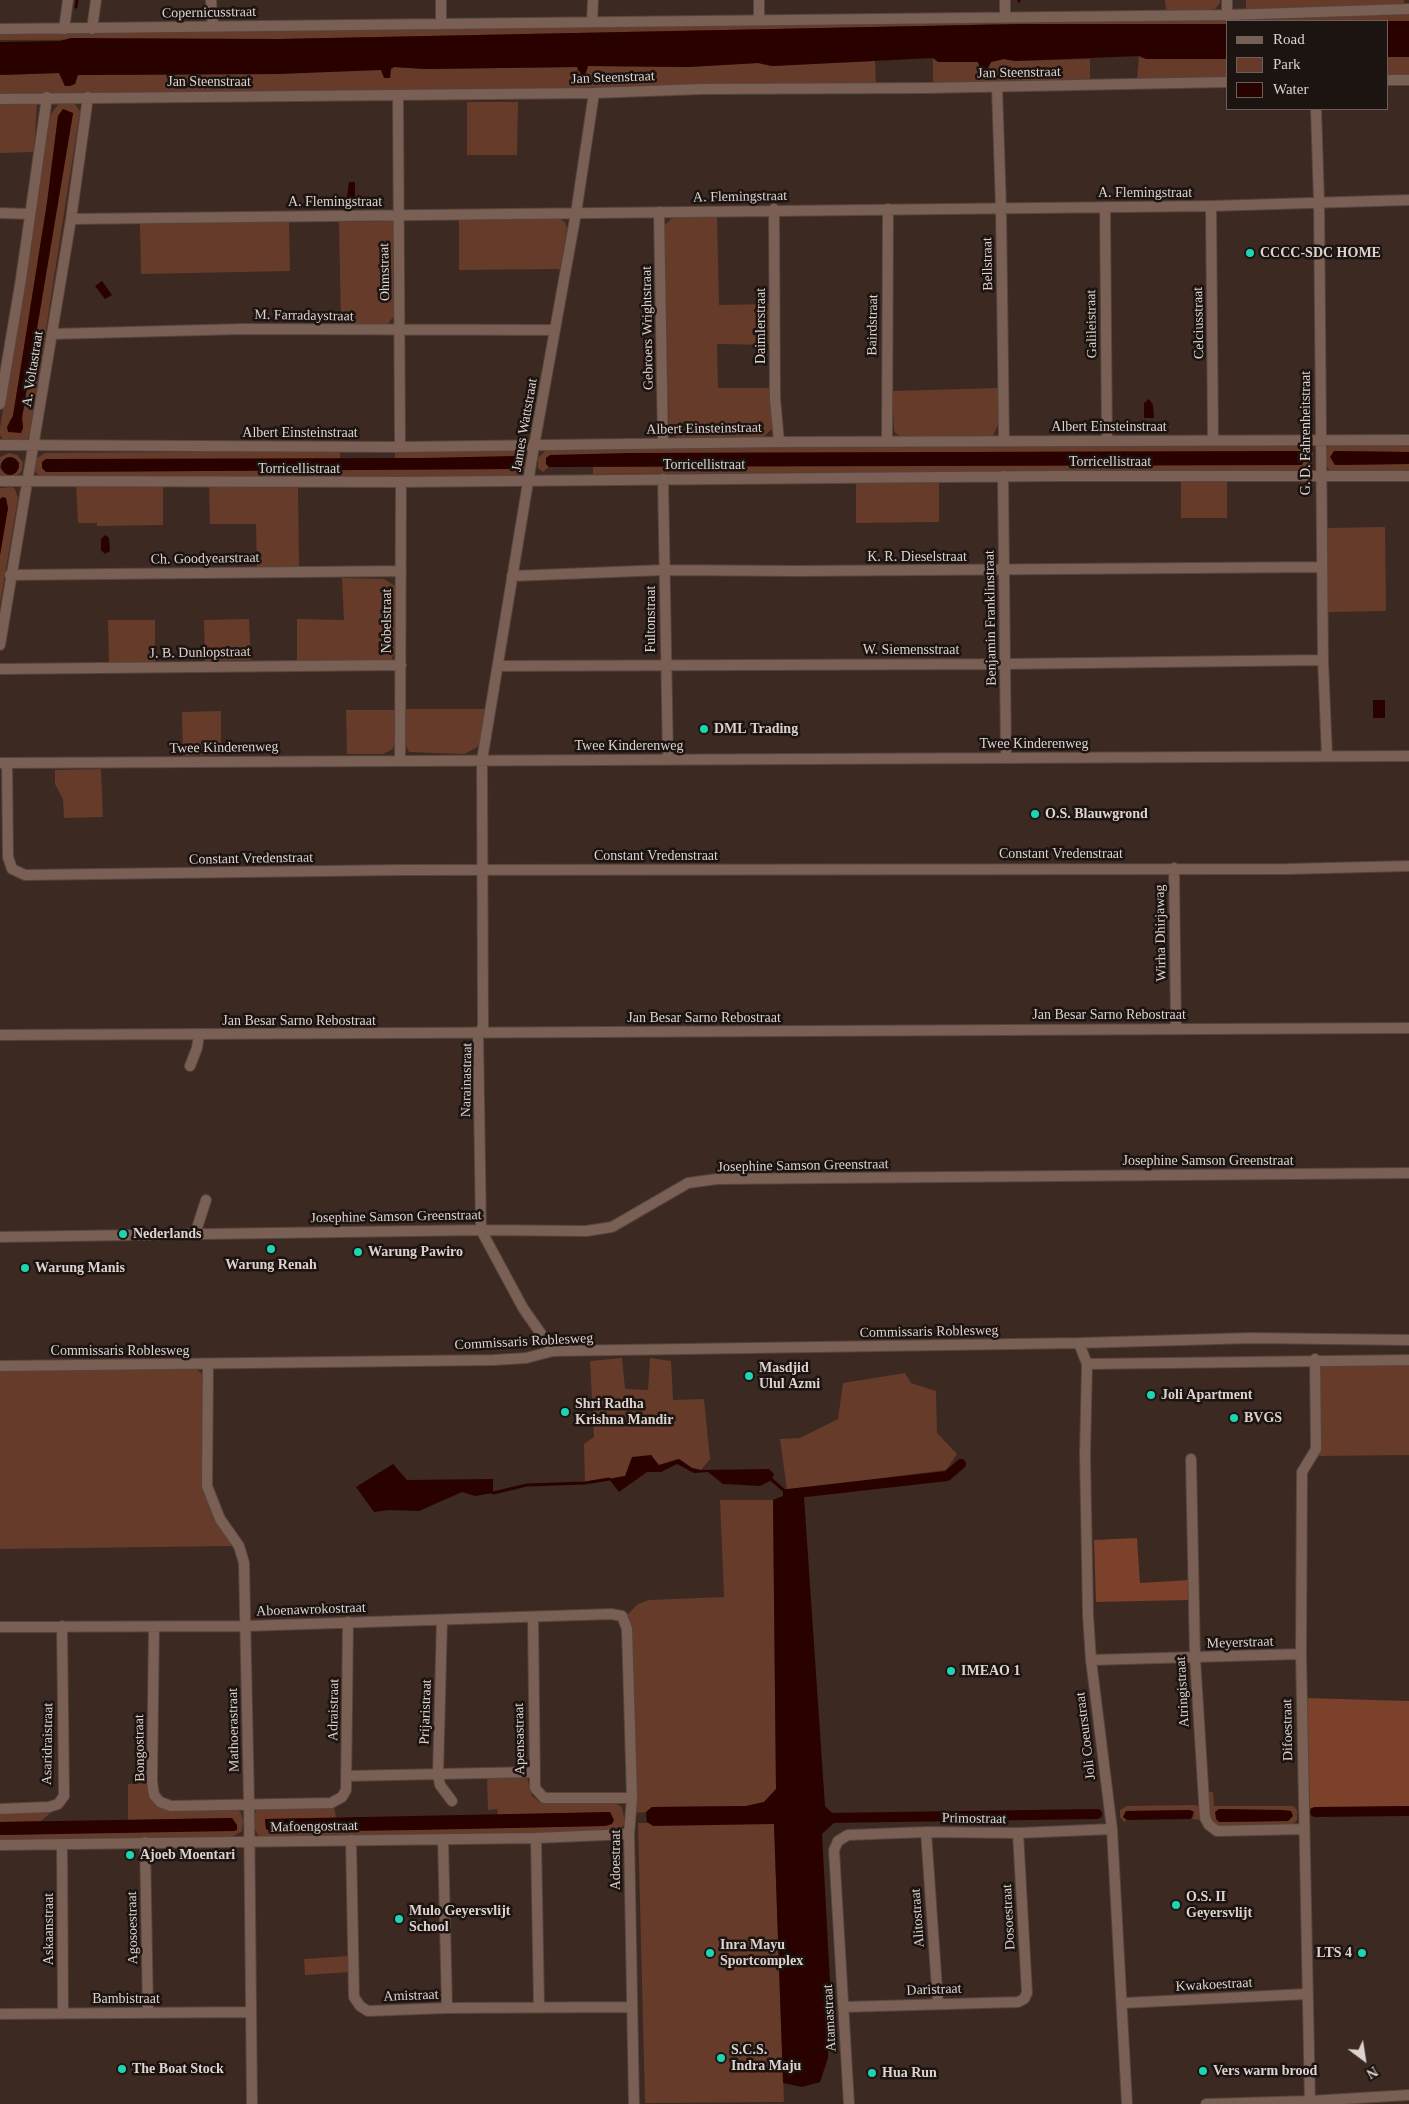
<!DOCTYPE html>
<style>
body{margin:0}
#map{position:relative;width:1409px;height:2104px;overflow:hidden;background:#3b2922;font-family:Georgia,serif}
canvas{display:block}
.legend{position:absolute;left:1226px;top:20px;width:162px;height:90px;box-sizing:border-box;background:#1c1411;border:1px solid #6a605d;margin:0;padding:6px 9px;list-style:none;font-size:15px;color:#ded2ce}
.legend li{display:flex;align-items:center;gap:10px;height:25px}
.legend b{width:25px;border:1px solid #6a605d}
.north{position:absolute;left:1339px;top:2034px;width:50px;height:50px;-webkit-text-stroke:4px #1c1411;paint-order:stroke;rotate:149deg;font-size:14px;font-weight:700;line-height:20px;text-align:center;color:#ded2ce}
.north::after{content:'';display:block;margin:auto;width:18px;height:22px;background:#ded2ce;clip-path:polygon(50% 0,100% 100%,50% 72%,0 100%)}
</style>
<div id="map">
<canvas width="1409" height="2104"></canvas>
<ul class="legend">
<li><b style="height:6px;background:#7a5f54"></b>Road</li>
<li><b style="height:14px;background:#673b29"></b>Park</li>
<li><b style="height:14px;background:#290200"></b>Water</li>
</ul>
<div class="north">N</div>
</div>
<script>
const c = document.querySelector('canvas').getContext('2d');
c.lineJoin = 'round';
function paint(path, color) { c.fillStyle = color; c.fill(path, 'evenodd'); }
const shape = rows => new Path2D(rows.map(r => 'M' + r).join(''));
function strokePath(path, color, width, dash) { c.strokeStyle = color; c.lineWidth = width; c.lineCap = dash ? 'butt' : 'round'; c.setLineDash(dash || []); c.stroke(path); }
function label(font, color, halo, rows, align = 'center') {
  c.font = font + ' Georgia,serif'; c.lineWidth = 5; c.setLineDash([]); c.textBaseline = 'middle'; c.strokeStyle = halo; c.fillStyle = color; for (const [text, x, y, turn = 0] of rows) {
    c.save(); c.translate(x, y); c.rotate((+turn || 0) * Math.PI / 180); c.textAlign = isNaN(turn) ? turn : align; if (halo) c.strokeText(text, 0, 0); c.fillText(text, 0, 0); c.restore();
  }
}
const green = shape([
 [1165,0,1220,0,1220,3,1215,9,1207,10,1166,10],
 [1246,0,1404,0,1405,6,1246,10],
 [1409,15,1409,21,1228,21,1228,24,1020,24,280,39,0,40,0,33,404,30,869,21],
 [1139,56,1146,59,1228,59,1228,78,1137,80],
 [1388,57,1409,57,1409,76,1388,76],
 [933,58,939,62,978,62,981,71,988,69,991,62,1004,59,1015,61,1090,59,1090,80,933,83],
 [875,61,876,83,0,97,0,75,59,73,65,86,75,84,77,75,278,74,394,67,425,69,577,67,577,72,587,66,688,67,758,63,772,66],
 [60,102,74,103,80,111,30,432,27,441,4,441,0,435,0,428,50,115],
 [63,109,73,114,22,418,23,428,9,422,13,416,47,203,58,116],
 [467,102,518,102,517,155,467,155],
 [37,103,34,152,0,153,0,104],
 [717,216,719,305,770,304,771,345,717,344,718,388,770,388,773,428,763,437,677,438,669,432,664,226,673,217],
 [459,219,560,219,565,222,567,228,560,269,459,270],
 [289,221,290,271,141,274,140,224],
 [395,221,394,316,385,327,341,327,339,222],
 [998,388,998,425,993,436,901,438,894,431,892,391],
 [1409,445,1409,452,1334,451,1335,465,1409,464,1409,470,1334,472,1329,470,1325,463,1325,452,1328,446],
 [1305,446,1313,453,1313,460,1308,470,1304,470,593,474,593,466,1302,465,1305,456,1301,451,628,453,546,464,549,467,543,472,538,468,538,458,548,448],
 [522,450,526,457,525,469,522,473,514,476,40,477,33,469,35,459,45,453,340,451,340,459,46,459,42,463,42,468,46,472,514,469,518,468,423,458,395,458,395,452],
 [9,453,17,455,23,462,22,471,15,478,0,476,0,468,6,474,20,463,14,458,2,462,0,466,0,457],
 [1181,481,1227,481,1227,518,1181,518],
 [856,483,939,483,939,522,856,523],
 [163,485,163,525,97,526,97,523,78,523,76,486],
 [209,486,298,486,299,567,257,567,256,524,210,524],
 [12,487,15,489,18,498,0,604,0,555,8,508,3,497,0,499,0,488],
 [1385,527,1386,611,1327,612,1326,528],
 [342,578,384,579,395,586,396,651,391,660,297,660,297,619,344,620],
 [249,619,251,660,205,661,204,620],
 [108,620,155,620,155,663,109,664],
 [404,709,486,709,480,743,476,748,464,754,409,752,404,742],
 [346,710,395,710,395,741,393,749,383,754,347,754],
 [221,711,221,755,183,756,182,712],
 [101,769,103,817,64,818,63,799,55,784,55,770],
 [622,1358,625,1389,648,1390,650,1358,671,1361,673,1400,704,1399,710,1459,701,1470,692,1468,679,1459,625,1476,585,1483,584,1444,594,1437,590,1361],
 [1320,1364,1409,1364,1409,1455,1316,1456],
 [196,1369,201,1373,204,1380,204,1491,232,1546,0,1549,0,1370],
 [905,1373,911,1383,936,1391,937,1433,957,1454,946,1470,787,1490,780,1439,800,1438,838,1419,843,1383],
 [720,1500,773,1500,776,1789,764,1802,746,1806,652,1807,646,1812,634,1813,624,1618,638,1604,649,1600,724,1597],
 [487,1776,527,1777,532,1796,541,1803,613,1802,622,1807,625,1824,617,1831,560,1834,303,1837,263,1837,258,1835,253,1826,253,1814,260,1808,334,1807,336,1818,265,1819,266,1829,273,1832,605,1826,610,1812,498,1815,497,1809,488,1810],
 [145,1783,148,1784,150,1796,154,1805,160,1808,236,1808,241,1813,243,1820,242,1831,232,1837,0,1841,0,1835,237,1830,232,1818,128,1820,128,1784],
 [1208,1792,1213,1792,1214,1806,1293,1806,1297,1810,1297,1820,1292,1825,1219,1828,1208,1817],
 [1219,1809,1291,1811,1291,1818,1288,1821,1219,1822],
 [1195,1805,1201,1807,1202,1820,1191,1819,1194,1816,1190,1810,1126,1811,1123,1817,1127,1820,1124,1822,1120,1817,1120,1810,1127,1806],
 [53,1811,41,1821,0,1822,0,1812],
 [638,1823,774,1823,784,2102,645,2103],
 [350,1956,351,1972,305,1975,304,1959]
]);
const forest = shape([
 [1137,1538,1140,1583,1189,1580,1190,1600,1096,1602,1094,1540],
 [1306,1698,1409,1701,1409,1806,1310,1808]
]);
const water = shape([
 [1388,21,1409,21,1409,57,1388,57],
 [1020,24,1228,24,1228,59,1146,59,1139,56,1015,61,1004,59,991,62,985,73,981,71,978,62,938,62,933,58,772,66,758,63,688,67,588,66,586,73,582,76,577,67,425,69,394,67,391,69,390,78,384,78,381,70,278,74,78,75,75,84,70,86,65,86,59,73,0,75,0,42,60,41,71,38,280,39],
 [63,109,73,113,22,418,23,428,21,433,8,432,7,427,13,416,47,203,58,116],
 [349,182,355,182,355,197,347,197],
 [102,281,112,295,105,299,95,286],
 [1149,399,1153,405,1154,418,1144,418,1144,403],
 [1302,451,1305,456,1302,465,549,467,546,464,546,458,550,455,628,453],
 [1334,451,1409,452,1409,464,1335,465,1330,457],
 [515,456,519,460,518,468,514,469,46,472,42,468,42,462,46,459,423,458],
 '1 466a9 9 0 1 1 18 0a9 9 0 1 1-18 0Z',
 [3,497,6,498,8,508,0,555,0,499],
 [105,535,109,538,110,551,105,554,101,550,101,539],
 [1373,700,1385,700,1385,718,1373,718],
 [651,1455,659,1465,679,1459,692,1468,701,1470,769,1469,774,1474,772,1480,760,1486,723,1484,708,1472,694,1473,677,1464,661,1472,647,1472,619,1492,609,1479,625,1476,632,1457],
 [393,1464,407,1480,493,1479,493,1493,475,1496,462,1492,419,1511,389,1510,374,1512,356,1487],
 [788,1494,804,1497,825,1806,838,1819,822,1834,830,1982,828,2058,820,2082,802,2087,783,2083,774,1824,653,1826,647,1822,646,1812,652,1807,746,1806,764,1802,776,1789,773,1500],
 [1219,1809,1283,1810,1291,1811,1293,1816,1288,1821,1219,1822,1216,1819,1215,1812],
 [1190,1810,1194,1812,1191,1819,1127,1820,1123,1817,1126,1811],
 [610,1812,614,1820,612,1824,605,1826,416,1830,273,1832,266,1829,265,1819],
 [232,1818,237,1825,237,1830,234,1831,0,1835,0,1822]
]);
const stream = shape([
 [1019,0,1019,1],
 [76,7,77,0],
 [772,1480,788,1494],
 [493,1493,527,1485,585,1483,609,1479]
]);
const canal = shape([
 [788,1507,788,1494,947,1476,961,1464],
 [1315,1812,1409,1811],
 [826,1818,1097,1814]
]);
const minor = shape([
 [211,0,213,27],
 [441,0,441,24],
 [1227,0,1227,15],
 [1005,17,1005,0],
 [759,20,759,0],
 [592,22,593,0],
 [0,29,1227,15,1409,9],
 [64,29,68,0],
 [92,29,96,0],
 [1388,80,1409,80],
 [997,87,1001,208,1004,441],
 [398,96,400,447],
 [0,99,594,93,702,89,926,88,1228,82],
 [1316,109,1319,202,1323,660,1327,756],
 [1211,206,1213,440],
 [1105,207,1107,441],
 [774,209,775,398,779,442],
 [659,212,663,443],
 [0,213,30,214],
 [71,219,1211,206,1409,200],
 [52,334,243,329,555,330],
 [0,404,21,279,47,97],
 [887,442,888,209],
 [0,445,400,447,779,442,1409,440],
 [1003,476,1006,758],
 [663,479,668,759],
 [0,481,401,482,1056,476,1409,476],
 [10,575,401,571],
 [512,576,664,570,798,571,1322,567],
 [0,645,71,219,88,97],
 [499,666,1005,664,1323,660],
 [0,669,401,665],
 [400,760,401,482],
 [0,763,1409,756],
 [7,763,8,857,12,869,25,875,398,870,1287,869,1409,866],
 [1174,868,1176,1029],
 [0,1035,1409,1028],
 [190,1066,197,1048,199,1035],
 [195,1234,206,1200],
 [0,1237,481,1230,586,1231,612,1227,688,1183,717,1179,1409,1173],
 [1079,1343,1251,1338,1409,1340],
 [553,1351,523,1308,481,1230,478,1034,483,1027,482,760,534,446,576,213,594,93],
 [208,1364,207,1486,220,1519,239,1546,244,1563,249,1803,252,2104],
 [1087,1364,1085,1455,1088,1615,1091,1660,1112,1829,1127,2104],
 [0,1366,494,1360,526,1358,553,1351,1079,1343,1087,1364,1409,1360],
 [1191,1459,1195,1658,1205,1818,1209,1825,1217,1831,1304,1829],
 [533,1618,535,1788,544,1798,632,1798],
 [442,1620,438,1774,440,1785,452,1801],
 [0,1627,246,1626,611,1614,622,1616,627,1629,632,1798,629,1834,634,2104],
 [154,1627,152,1781,154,1795,160,1802,171,1806,331,1803,342,1797,346,1790,348,1622],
 [1091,1660,1301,1654],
 [347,1776,534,1772],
 [0,1809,49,1807,58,1804,64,1796,62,1626],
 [926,1832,938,2003],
 [536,1838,539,2007],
 [443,1839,447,2008],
 [351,1840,354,1997,360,2006,368,2011,447,2008,631,2007],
 [145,1842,148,2012],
 [0,1845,536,1838,629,1834],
 [62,1845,63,2013],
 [1123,2003,1307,1994],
 [844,2007,1018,2002,1024,1999,1027,1993,1018,1833],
 [0,2014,251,2012],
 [849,2104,834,1850,838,1841,848,1835,926,1832,1018,1833,1112,1829],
 [1206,2104,1310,2101,1409,2095],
 [1310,2104,1301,1654,1302,1472,1316,1449,1315,1359]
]);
const markers = [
 [1250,253,5,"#1dd5b1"],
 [704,729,5,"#1dd5b1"],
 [1035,814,5,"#1dd5b1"],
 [123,1234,5,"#1dd5b1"],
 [271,1249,5,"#1dd5b1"],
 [358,1252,5,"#1dd5b1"],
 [25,1268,5,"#1dd5b1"],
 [749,1376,5,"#1dd5b1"],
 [1151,1395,5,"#1dd5b1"],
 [565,1412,5,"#1dd5b1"],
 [1234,1418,5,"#1dd5b1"],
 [951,1671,5,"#1dd5b1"],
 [130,1855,5,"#1dd5b1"],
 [1176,1905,5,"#1dd5b1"],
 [399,1919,5,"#1dd5b1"],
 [710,1953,5,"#1dd5b1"],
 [1362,1953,5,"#1dd5b1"],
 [721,2058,5,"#1dd5b1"],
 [122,2069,5,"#1dd5b1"],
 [1203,2071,5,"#1dd5b1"],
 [872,2073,5,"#1dd5b1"]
];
const streetNames = [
 ["Copernicusstraat",209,13,-1],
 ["Jan Steenstraat",1019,73,-1],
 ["Jan Steenstraat",613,78,-2],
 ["Jan Steenstraat",209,82],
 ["A. Flemingstraat",1145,193],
 ["A. Flemingstraat",740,197,-1],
 ["A. Flemingstraat",335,202],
 ["Bellstraat",988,264,-91],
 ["Ohmstraat",385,272,-91],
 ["M. Farradaystraat",304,316,1],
 ["Celciusstraat",1199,323,-91],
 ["Galileistraat",1092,324,-91],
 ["Bairdstraat",873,325,-89],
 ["Daimlerstraat",761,326,-90],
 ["Gebroers Wrightstraat",648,328,-91],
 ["A. Voltastraat",33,369,-81],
 ["James Wattstraat",525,425,-80],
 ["Albert Einsteinstraat",1109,427],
 ["Albert Einsteinstraat",704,429,-1],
 ["Albert Einsteinstraat",300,433],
 ["G. D. Fahrenheitstraat",1306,433,-90],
 ["Torricellistraat",1110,462],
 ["Torricellistraat",704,465],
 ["Torricellistraat",299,469],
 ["K. R. Dieselstraat",917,557],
 ["Ch. Goodyearstraat",205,559,-1],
 ["Benjamin Franklinstraat",991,618,-91],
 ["Fultonstraat",651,619,-90],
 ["Nobelstraat",387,621,-90],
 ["W. Siemensstraat",911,650],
 ["J. B. Dunlopstraat",200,653,-1],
 ["Twee Kinderenweg",1034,744],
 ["Twee Kinderenweg",629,746],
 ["Twee Kinderenweg",224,748,-1],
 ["Constant Vredenstraat",1061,854],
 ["Constant Vredenstraat",656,856],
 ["Constant Vredenstraat",251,859,-1],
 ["Wirha Dhirjawag",1161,933,-91],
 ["Jan Besar Sarno Rebostraat",1109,1015],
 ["Jan Besar Sarno Rebostraat",704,1018],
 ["Jan Besar Sarno Rebostraat",299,1021],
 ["Narainastraat",467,1080,-89],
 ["Josephine Samson Greenstraat",1208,1161],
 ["Josephine Samson Greenstraat",803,1166,-1],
 ["Josephine Samson Greenstraat",396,1217,-1],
 ["Commissaris Roblesweg",929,1332,-1],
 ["Commissaris Roblesweg",524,1342,-3],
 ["Commissaris Roblesweg",120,1351],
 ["Aboenawrokostraat",311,1610,-2],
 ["Meyerstraat",1240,1643,-2],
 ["Atringistraat",1183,1692,-93],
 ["Adraistraat",334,1710,-89],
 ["Prijaristraat",426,1712,-88],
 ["Mathoerastraat",234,1730,-91],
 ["Difoestraat",1288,1730,-91],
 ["Joli Coeurstraat",1086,1736,-97],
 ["Apensastraat",520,1739,-91],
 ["Asaridraistraat",48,1744,-89],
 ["Bongostraat",140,1748,-91],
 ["Primostraat",974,1819,1],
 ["Mafoengostraat",314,1827,-1],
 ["Adoestraat",616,1860,-90],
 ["Dosoestraat",1009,1917,-93],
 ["Alitostraat",918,1918,-94],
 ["Agosoestraat",133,1928,-91],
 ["Askaanstraat",49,1929,-90],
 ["Kwakoestraat",1214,1985,-3],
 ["Daristraat",934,1990,-2],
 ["Amistraat",411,1996,-2],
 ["Bambistraat",126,1999],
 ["Atamastraat",830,2018,-93]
];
const poiNames = [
 ["CCCC-SDC HOME",1260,253],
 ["DML Trading",714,729],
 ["O.S. Blauwgrond",1045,814],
 ["Nederlands",133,1234],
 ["Warung Pawiro",368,1252],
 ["Warung Renah",271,1265,"center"],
 ["Warung Manis",35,1268],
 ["Masdjid",759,1368],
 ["Ulul Azmi",759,1384],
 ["Joli Apartment",1161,1395],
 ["Shri Radha",575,1404],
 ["Krishna Mandir",575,1420],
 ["BVGS",1244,1418],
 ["IMEAO 1",961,1671],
 ["Ajoeb Moentari",140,1855],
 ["O.S. II",1186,1897],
 ["Geyersvlijt",1186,1913],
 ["Mulo Geyersvlijt",409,1911],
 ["School",409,1927],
 ["Inra Mayu",720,1945],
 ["Sportcomplex",720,1961],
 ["LTS 4",1352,1953,"right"],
 ["S.C.S.",731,2050],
 ["Indra Maju",731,2066],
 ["The Boat Stock",132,2069],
 ["Vers warm brood",1213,2071],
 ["Hua Run",882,2073]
];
paint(green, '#673b29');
paint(forest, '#7b412a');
paint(water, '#290200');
strokePath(stream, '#290200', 3);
strokePath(canal, '#290200', 10);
strokePath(minor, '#55443e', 12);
strokePath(minor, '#7a5f54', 10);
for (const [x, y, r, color] of markers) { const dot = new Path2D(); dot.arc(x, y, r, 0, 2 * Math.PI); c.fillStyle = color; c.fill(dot); strokePath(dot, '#1c1411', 2); }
label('14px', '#ded2ce', '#1c1411', streetNames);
label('bold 14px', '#ded2ce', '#1c1411', poiNames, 'left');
</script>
